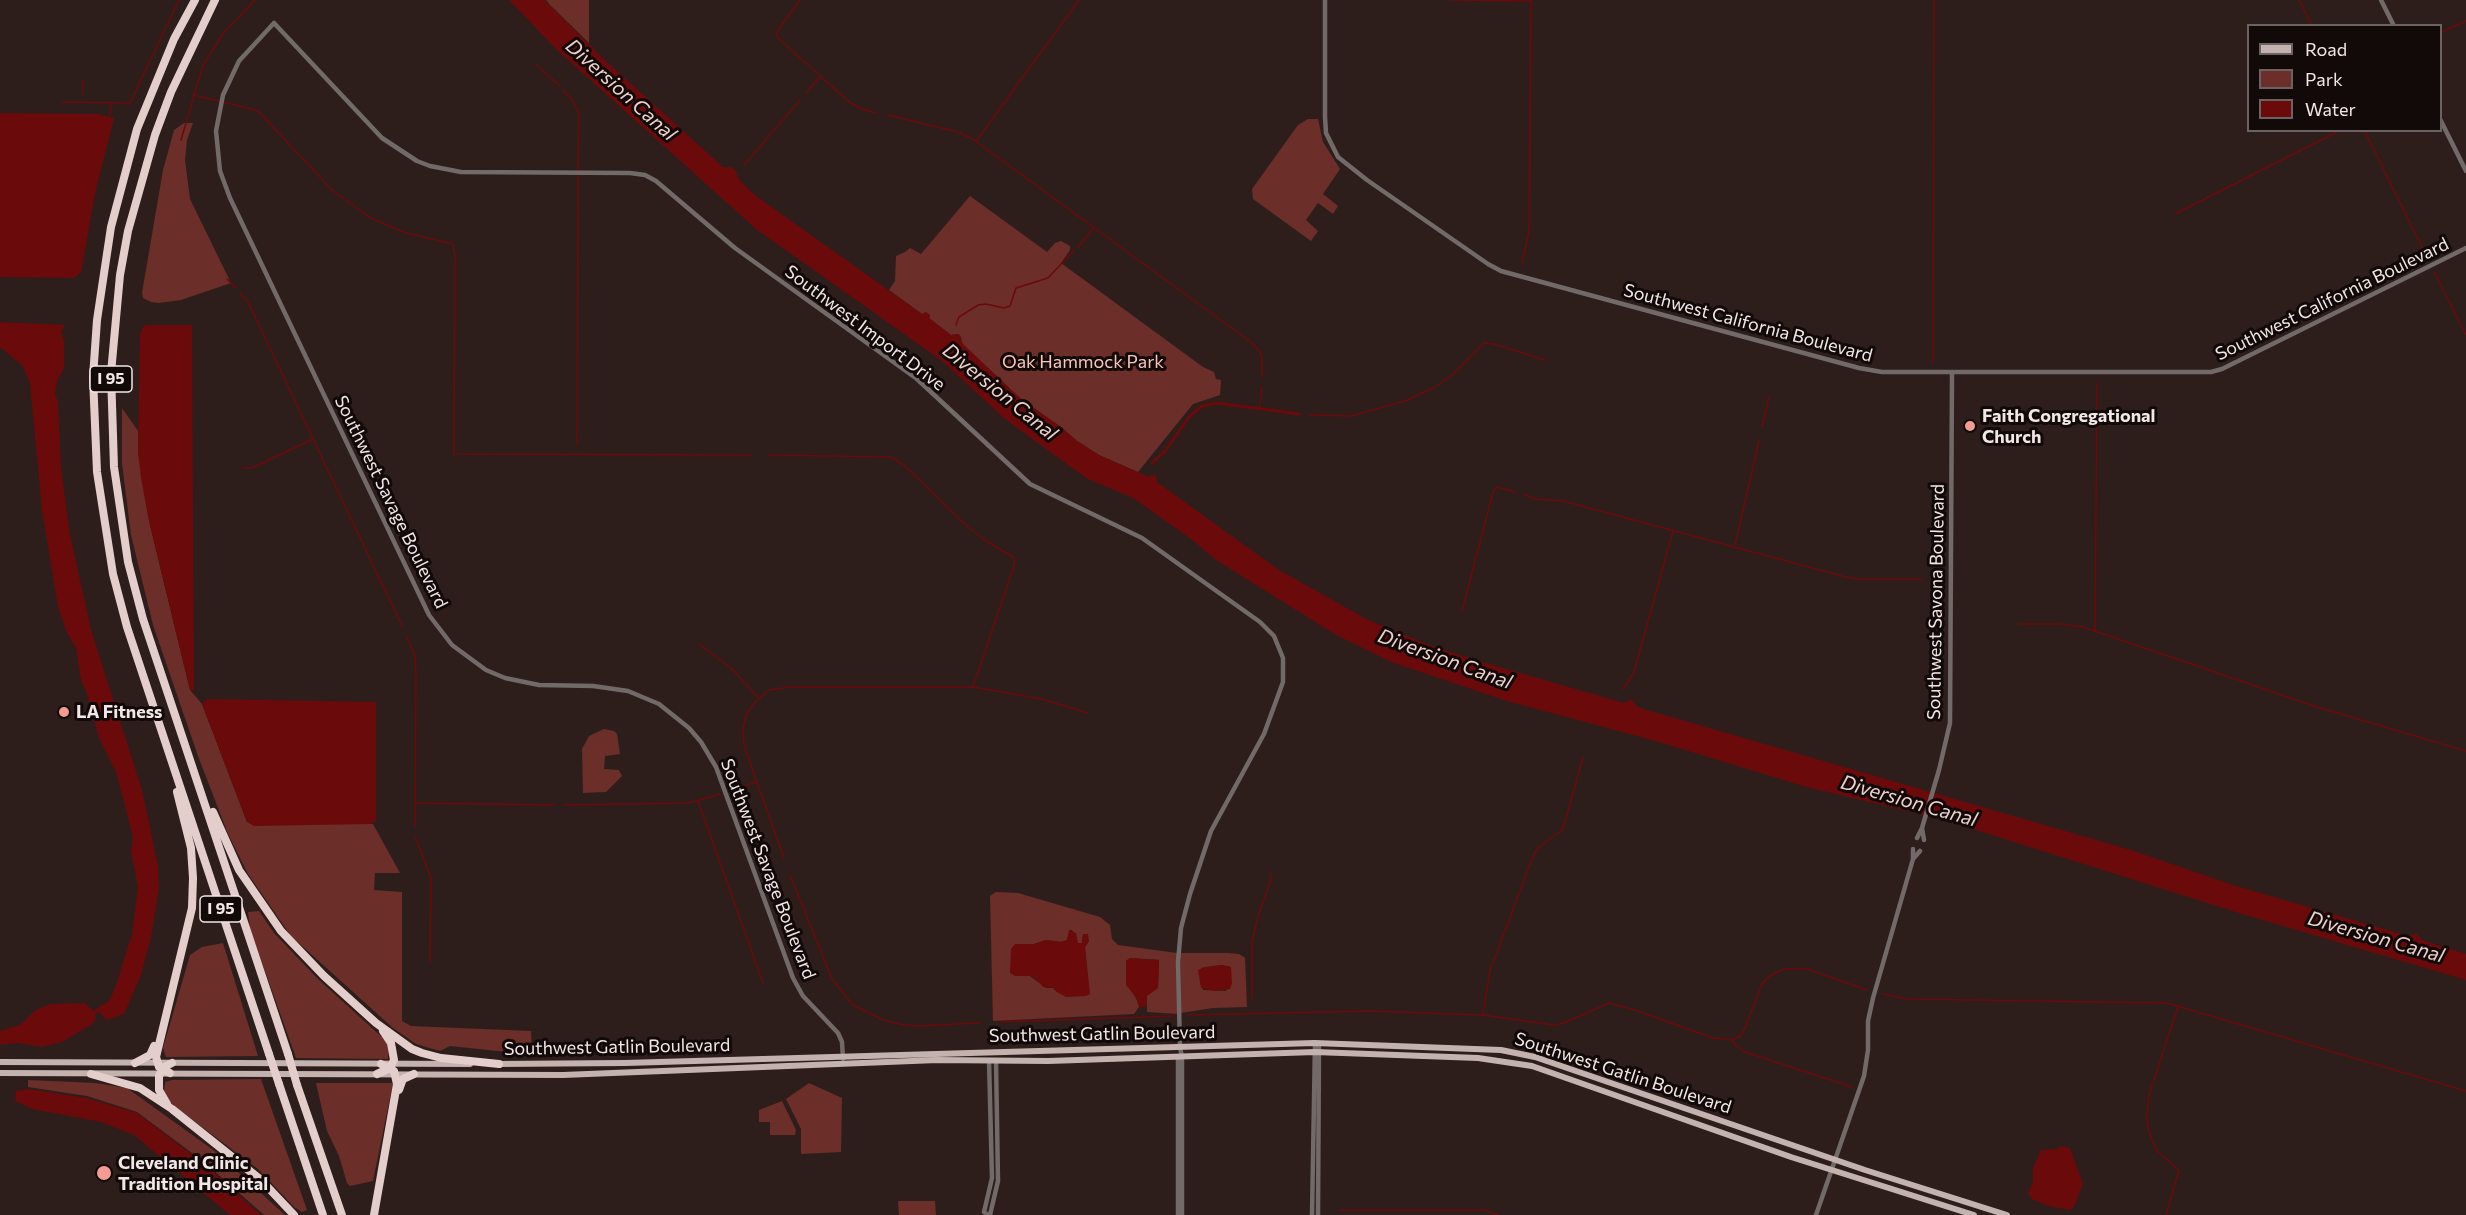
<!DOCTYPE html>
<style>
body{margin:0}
#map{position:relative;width:2466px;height:1215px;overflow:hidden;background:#2d1e1c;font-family:Commissioner,sans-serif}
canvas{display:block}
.legend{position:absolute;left:2247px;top:24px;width:195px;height:108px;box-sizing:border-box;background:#110a09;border:2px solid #6b6261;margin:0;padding:8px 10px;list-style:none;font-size:18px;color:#f2e7e6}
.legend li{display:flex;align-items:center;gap:12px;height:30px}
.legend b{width:30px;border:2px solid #6b6261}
</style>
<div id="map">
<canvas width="2466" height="1215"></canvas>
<ul class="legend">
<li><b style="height:8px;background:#c4b2af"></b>Road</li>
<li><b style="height:16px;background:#6c2e28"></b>Park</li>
<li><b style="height:16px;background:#6b0a0b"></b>Water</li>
</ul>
</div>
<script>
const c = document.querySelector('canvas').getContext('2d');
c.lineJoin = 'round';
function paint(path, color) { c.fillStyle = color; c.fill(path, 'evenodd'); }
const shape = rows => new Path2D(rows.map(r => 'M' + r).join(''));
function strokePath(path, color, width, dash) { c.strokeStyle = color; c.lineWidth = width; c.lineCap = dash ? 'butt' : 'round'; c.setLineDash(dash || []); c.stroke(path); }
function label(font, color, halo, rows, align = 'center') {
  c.font = font + ' Commissioner,sans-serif'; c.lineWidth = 6; c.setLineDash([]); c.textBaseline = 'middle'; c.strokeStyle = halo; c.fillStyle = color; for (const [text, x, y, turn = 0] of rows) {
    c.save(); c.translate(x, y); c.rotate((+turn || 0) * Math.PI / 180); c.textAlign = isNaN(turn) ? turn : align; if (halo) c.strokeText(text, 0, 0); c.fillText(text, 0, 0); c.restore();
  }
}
const green = shape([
 [546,0,589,0,589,43,550,5],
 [1308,119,1318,119,1323,142,1340,169,1323,194,1338,206,1333,214,1318,203,1306,220,1318,231,1311,241,1253,199,1252,189,1298,125],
 [184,123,193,123,187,140,185,160,190,199,231,283,181,300,159,303,151,302,143,298,142,293,163,170,174,130],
 [970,196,1047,252,1055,243,1061,241,1070,246,1070,250,1061,263,1203,367,1214,372,1216,379,1221,380,1220,395,1193,404,1138,472,1099,455,1077,441,1061,427,1022,400,962,344,961,337,957,334,951,335,929,318,930,315,922,314,889,290,895,281,896,256,905,252,910,248,921,254],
 [122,408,138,431,138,452,149,521,190,690,202,704,247,822,373,824,400,873,375,873,374,890,402,892,402,1021,411,1026,531,1031,532,1050,526,1054,450,1046,440,1051,416,1044,393,1028,291,936,248,874,228,834,198,756,153,625,131,535,122,463],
 [604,729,614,731,617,734,620,754,605,756,604,769,619,770,622,776,606,792,583,793,582,749,589,736],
 [996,892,1018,893,1100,917,1110,925,1112,939,1118,945,1177,953,1178,1014,1147,1012,1147,995,1158,988,1159,960,1130,958,1126,961,1126,982,1137,1000,1139,1007,1134,1014,993,1021,990,896],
 [1070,930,1072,930,1078,943,1082,943,1083,935,1089,941,1085,947,1088,981,1065,995,1057,992,1053,988,1046,988,1030,976,1015,976,1019,944,1034,944,1046,940,1061,942,1067,940],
 [259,911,274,933,318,979,384,1039,389,1046,388,1059,296,1058,250,929,248,912],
 [223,943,258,1056,166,1057,163,1048,190,955,202,947],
 [1180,953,1228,953,1239,954,1245,958,1247,1007,1213,1008,1181,1013],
 [1222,965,1231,967,1226,991,1203,990,1201,968],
 [261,1079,307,1210,302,1212,294,1207,258,1169,170,1103,164,1091,165,1082,172,1080],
 [28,1080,95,1083,127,1088,216,1152,285,1215,264,1215,204,1162,137,1112,87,1096,28,1087],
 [316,1083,393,1083,373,1181,350,1186,347,1183,339,1156,327,1131],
 [809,1083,842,1098,841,1152,801,1154,801,1129,786,1099],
 [782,1101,796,1130,795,1135,770,1135,770,1122,759,1122,759,1110],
 [898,1201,935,1201,936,1215,899,1215]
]);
const water = shape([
 [509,0,544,0,609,64,723,167,731,167,735,170,740,181,756,196,922,314,926,312,930,315,929,318,951,335,959,334,963,344,1022,400,1061,427,1077,441,1099,455,1128,468,1149,477,1152,475,1156,476,1157,482,1161,485,1279,570,1368,620,1429,645,1475,660,1624,703,1631,699,1638,707,1647,710,2131,850,2233,885,2408,936,2416,933,2422,940,2466,954,2466,980,2242,914,1941,819,1803,786,1659,742,1507,701,1391,662,1336,635,1216,560,1191,539,1133,498,1088,479,1071,467,1005,419,942,361,756,229,557,50],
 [0,113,97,114,114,118,95,193,81,272,74,278,0,277],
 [0,322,65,325,61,332,64,341,64,368,57,381,55,394,58,401,61,468,70,535,91,630,142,790,158,866,159,888,151,937,141,975,124,1014,107,1020,99,1012,95,1014,96,1019,92,1024,62,1042,42,1047,18,1043,0,1045,0,1031,20,1025,36,1010,50,1004,85,1003,93,1011,109,1001,115,988,132,934,138,887,131,851,133,837,116,772,99,738,87,694,81,680,76,648,67,633,58,607,42,510,30,384,23,366,0,347],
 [146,325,192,325,194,690,190,690,149,521,141,478,138,451,140,334,142,328],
 [207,699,376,702,376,821,369,824,254,826,247,822,202,704],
 [1069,930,1076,933,1078,943,1082,943,1083,934,1088,934,1089,941,1085,947,1090,994,1086,996,1066,997,1057,992,1053,988,1043,987,1035,978,1030,976,1015,976,1010,973,1011,949,1015,944,1034,944,1046,940,1061,942,1067,940],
 [1130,958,1159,960,1158,988,1147,996,1146,1007,1139,1007,1136,997,1126,985,1126,961],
 [1222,965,1231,967,1232,983,1230,989,1214,991,1201,988,1198,970,1205,967],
 [28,1089,86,1098,137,1113,203,1163,261,1215,230,1215,134,1135,101,1122,32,1109,15,1101,16,1091],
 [2061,1146,2070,1148,2083,1184,2074,1207,2070,1210,2048,1206,2032,1199,2028,1194,2033,1181,2033,1168,2041,1150,2057,1149]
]);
const stream = shape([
 [800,0,778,30,776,34,778,38,848,101,859,108,876,113],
 [1450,0,1530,1],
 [2299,0,2312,26],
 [2440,33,2466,21],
 [535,64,560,86],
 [563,90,572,99,579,113,578,170],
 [806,93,820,77],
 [83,94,83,80],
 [193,95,219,101],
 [62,102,130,103,179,0],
 [223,102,258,111,333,191,371,218,406,233,453,244,455,256,454,454,751,455],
 [888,115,958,132,974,140,1252,343,1260,352,1262,358,1262,377],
 [110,117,111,104],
 [2364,130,2428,259],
 [181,140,203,65,225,31,255,0],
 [977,140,1079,0],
 [744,165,800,100],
 [2175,214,2341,130],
 [1078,247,1094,228],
 [1522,264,1529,231,1531,0],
 [2435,273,2466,335],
 [227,279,236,288],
 [240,293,248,302,402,626],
 [956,325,959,317,978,305,986,304,1004,308,1010,306,1016,288,1048,278,1074,250],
 [1933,362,1934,0],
 [1259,409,1262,388],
 [1310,415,1351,416,1405,401,1435,387,1452,375,1484,343,1494,344,1545,360],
 [1762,427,1769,397],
 [577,445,578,176],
 [768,455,891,457,904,465,968,527,986,541,1013,557,1015,562,973,687],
 [243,468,252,468,313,439],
 [1524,494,1535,499,1563,501,1846,577,1858,579,1922,579],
 [1735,545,1759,441],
 [1462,611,1493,492,1497,487,1515,492],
 [2019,624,2061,624,2083,627,2314,706,2466,751],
 [2095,631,2097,383],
 [406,635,415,656,416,674,415,826],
 [699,644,731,668,758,697],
 [1623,689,1634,672,1673,531],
 [731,790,756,782],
 [698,801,763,983],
 [417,803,554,805],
 [564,805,688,803,721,794],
 [415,836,431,878,430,962],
 [784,858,744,746,743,729,746,715,755,702,769,690,789,687,973,687,1042,699,1088,713],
 [790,875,832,979,853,1005,881,1019,899,1024,915,1026,980,1023],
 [1883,994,1908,999,2167,1003,2466,1091],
 [1252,999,1252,942,1258,916,1272,877,1270,873],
 [1483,1014,1490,970,1534,854,1538,848,1563,829,1583,757],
 [1188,1015,1369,1011,1483,1015,1554,1025,1564,1023,1609,1003,1635,1010,1713,1038,1732,1040,1740,1036,1745,1028,1762,984,1770,976,1784,969,1807,969,1867,990],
 [1001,1022,1174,1016],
 [1732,1040,1736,1046,1745,1052,1852,1087],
 [1340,1210,1484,1210,1498,1215],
 [2166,1215,2179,1170,2156,1150,2148,1129,2147,1114,2149,1095,2178,1007]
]);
const canal = shape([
 [1152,463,1165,451,1189,417,1202,406,1216,403,1299,414]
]);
const minor = shape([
 [1325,0,1325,117,1326,133,1338,157,1367,180,1488,264,1501,271,1859,368,1882,372,2211,372,2222,369,2466,248],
 [2381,0,2394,26],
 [2440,119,2466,171],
 [1922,828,1924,840],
 [1917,838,1922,828,1939,770,1950,723,1952,373],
 [1913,859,1920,851],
 [1178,1056,1178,1215],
 [843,1059,842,1042,838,1033,803,996,793,978,716,767,701,742,689,728,659,704,628,691,593,686,539,685,505,678,486,670,452,645,429,615,230,198,220,171,216,131,223,95,239,61,274,23,382,138,417,161,430,166,461,172,630,173,645,175,656,181,735,248,917,379,1030,484,1142,538,1260,622,1274,636,1283,658,1283,682,1264,734,1211,831,1190,894,1181,928,1178,962,1180,1047,1182,1057,1182,1215],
 [988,1215,984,1212,992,1178,989,1060],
 [990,1215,998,1181,996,1061],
 [1312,1215,1315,1043],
 [1318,1215,1319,1043],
 [1816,1215,1864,1076,1868,1050,1868,1021,1873,998,1913,859,1913,849]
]);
const major = shape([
 [0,1062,470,1064],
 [496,1064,625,1063,1315,1043,1501,1050,1535,1057,1865,1170,2007,1215],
 [0,1073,563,1075,937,1060,1048,1061,1315,1052,1478,1058,1532,1066,1791,1157,1974,1215]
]);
const highway = shape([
 [195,0,174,39,137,129,111,227,97,320,93,377,97,472,113,574,127,627,269,1054],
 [215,0,171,92,155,135,128,231,120,275,111,373,114,467,128,562,143,619,288,1054],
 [213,812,239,870,281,931,324,976,376,1023,412,1049,422,1053,441,1058,499,1064],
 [135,1063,150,1055,154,1046],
 [170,1073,159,1067,156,1057,192,908,193,878,191,848,177,792],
 [91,1074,140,1088,172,1109,261,1180,294,1215],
 [377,1074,390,1068,394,1060,391,1043,383,1031],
 [279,1084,323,1215],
 [297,1085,342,1215],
 [399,1090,403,1079,414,1074],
 [167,1104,159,1090,159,1076,164,1067,172,1063],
 [374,1215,397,1084,394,1071,381,1064]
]);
const highwayBridge = shape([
 [269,1054,279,1084],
 [288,1054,297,1085]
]);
const markers = [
 [1970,426,6,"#f59c92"],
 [64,712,6,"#f59c92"],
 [104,1173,8,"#f59c92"]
];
const shields = [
 [111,379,42],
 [221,909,42]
];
const shieldNames = [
 ["I 95",111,379],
 ["I 95",221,909]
];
const streetNames = [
 ["Southwest California Boulevard",2332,299,-26],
 ["Southwest California Boulevard",1748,323,15],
 ["Southwest Import Drive",865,328,37],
 ["Southwest Savage Boulevard",391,502,64],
 ["Southwest Savona Boulevard",1936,602,-89],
 ["Southwest Savage Boulevard",768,869,69],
 ["Southwest Gatlin Boulevard",1102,1034,-1],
 ["Southwest Gatlin Boulevard",617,1047,-1],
 ["Southwest Gatlin Boulevard",1623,1073,18]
];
const parkNames = [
 ["Oak Hammock Park",1083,362]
];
const poiNames = [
 ["Faith Congregational",1982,416],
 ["Church",1982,437],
 ["LA Fitness",76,712],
 ["Cleveland Clinic",118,1163],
 ["Tradition Hospital",118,1184]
];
const waterNames = [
 ["Diversion Canal",621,90,42],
 ["Diversion Canal",1000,392,39],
 ["Diversion Canal",1445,659,20],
 ["Diversion Canal",1909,801,16],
 ["Diversion Canal",2376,937,16]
];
paint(green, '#6c2e28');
paint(water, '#6b0a0b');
strokePath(stream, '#6b0a0b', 1.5);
strokePath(canal, '#6b0a0b', 3);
strokePath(minor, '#726a68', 4.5);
strokePath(major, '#c4b2af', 6);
strokePath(highway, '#e4cecb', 8);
strokePath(highwayBridge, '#e4cecb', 8);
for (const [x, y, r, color] of markers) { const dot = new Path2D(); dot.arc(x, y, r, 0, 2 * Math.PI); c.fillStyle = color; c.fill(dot); strokePath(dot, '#110a09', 2); }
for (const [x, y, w] of shields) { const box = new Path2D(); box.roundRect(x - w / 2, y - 13, w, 26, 4.5); c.fillStyle = '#110a09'; c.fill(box); strokePath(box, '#f2e7e6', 1.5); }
label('bold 16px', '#f2e7e6', null, shieldNames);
label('18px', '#f2e7e6', '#110a09', streetNames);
label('18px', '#fac4bd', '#110a09', parkNames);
label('bold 18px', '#f2e7e6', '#110a09', poiNames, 'left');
label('italic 20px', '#edd1cd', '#110a09', waterNames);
</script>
